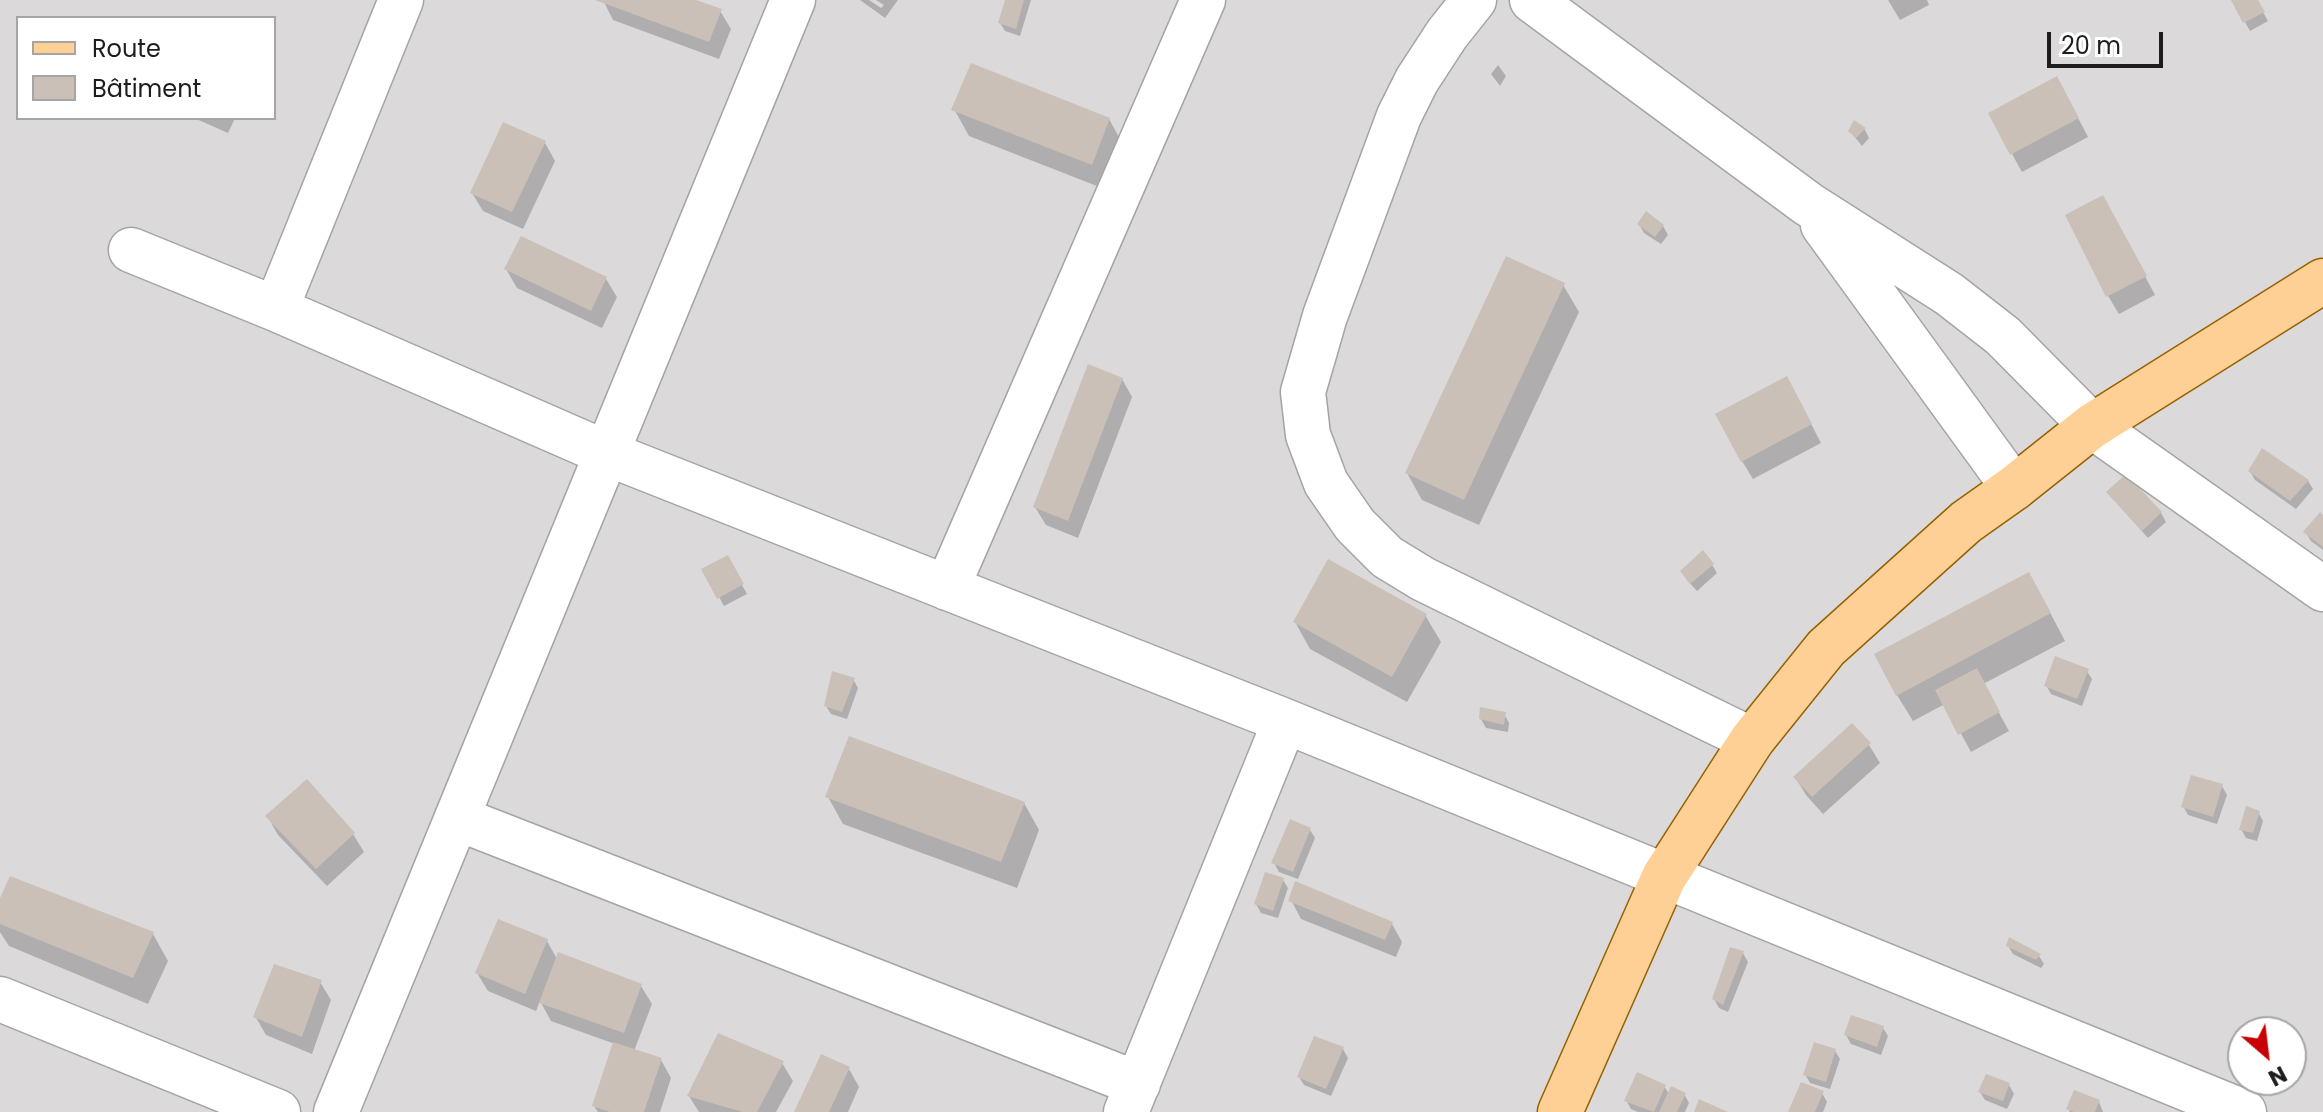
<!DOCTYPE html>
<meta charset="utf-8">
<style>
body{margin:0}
#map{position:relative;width:2323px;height:1112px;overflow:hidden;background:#efeae1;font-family:Poppins,sans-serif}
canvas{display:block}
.legend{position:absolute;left:16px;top:16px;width:260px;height:104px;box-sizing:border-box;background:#fff;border:2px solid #a5a5a5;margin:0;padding:10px 14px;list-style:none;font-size:24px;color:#1d1d1d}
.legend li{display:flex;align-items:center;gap:16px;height:40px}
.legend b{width:40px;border:2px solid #a5a5a5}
.north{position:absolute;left:2227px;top:1016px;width:80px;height:80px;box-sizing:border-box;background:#fff;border:2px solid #a5a5a5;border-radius:50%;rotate:152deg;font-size:22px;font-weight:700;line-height:32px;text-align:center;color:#1d1d1d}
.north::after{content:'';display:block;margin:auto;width:28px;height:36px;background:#c90004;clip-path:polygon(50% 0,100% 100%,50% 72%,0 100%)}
.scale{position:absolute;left:2047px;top:32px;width:116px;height:36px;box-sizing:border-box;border:4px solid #1d1d1d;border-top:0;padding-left:10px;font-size:24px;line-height:28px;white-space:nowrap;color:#1d1d1d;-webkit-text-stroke:6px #fff;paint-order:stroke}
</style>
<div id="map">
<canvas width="2323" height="1112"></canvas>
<ul class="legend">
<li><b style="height:10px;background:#ffd096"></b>Route</li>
<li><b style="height:22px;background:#cbc0b7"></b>Bâtiment</li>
</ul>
<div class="north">N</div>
<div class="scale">20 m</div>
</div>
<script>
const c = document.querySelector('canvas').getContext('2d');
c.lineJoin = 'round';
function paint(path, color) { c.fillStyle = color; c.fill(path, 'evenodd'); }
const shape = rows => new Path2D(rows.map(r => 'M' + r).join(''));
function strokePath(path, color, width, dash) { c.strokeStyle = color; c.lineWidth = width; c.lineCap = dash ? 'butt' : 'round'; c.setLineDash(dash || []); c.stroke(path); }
const residential = shape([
 [0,0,2323,0,2323,1112,0,1112],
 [18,18,274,18,274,118,18,118],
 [2243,1032,2291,1032,2291,1080,2243,1080]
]);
const shadow = shape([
 [603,0,690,0,720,11,731,29,719,59,613,20],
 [860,0,869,0,881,8,884,5,876,0,898,0,885,18],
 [1007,0,1031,0,1020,36,1005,31,1000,23],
 [1888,0,1927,0,1929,5,1900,20],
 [2233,0,2256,0,2268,21,2250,31],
 [1498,65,1506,76,1500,86,1491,74],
 [2067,97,2088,137,2022,172,2012,154],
 [954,109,1109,119,1124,146,1107,190,969,136],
 [194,118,235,118,228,133],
 [1855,123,1865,130,1869,138,1862,146,1850,131],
 [545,143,555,161,523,229,483,211,472,193],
 [2113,216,2155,295,2119,314,2108,296],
 [1639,224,1663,226,1668,235,1661,244,1644,233],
 [506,269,606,279,617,297,602,328,517,288],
 [1563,285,1579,312,1479,525,1422,500,1407,473],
 [1122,379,1132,397,1078,538,1046,525,1035,507],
 [1797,397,1821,443,1753,479,1742,461],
 [2250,471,2308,481,2313,489,2296,509,2255,480],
 [2108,493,2161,513,2166,522,2148,538],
 [2323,518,2323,550,2311,541,2306,533],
 [727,558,747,594,724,606,704,570],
 [1712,565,1717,573,1697,591,1687,580],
 [2044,601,2065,641,1983,684,2009,731,1971,752,1945,704,1913,721,1897,695],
 [1425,615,1441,642,1407,702,1310,649,1295,622],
 [2087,671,2092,679,2082,706,2051,694,2046,685],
 [853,679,858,688,847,719,831,714,826,706],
 [1504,714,1509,723,1508,732,1486,728,1481,719],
 [1869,745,1880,763,1823,814,1806,795,1795,777],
 [2222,786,2227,795,2217,824,2188,815,2183,806],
 [828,797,1024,803,1039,830,1017,888,843,824],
 [2258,812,2263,821,2257,841,2246,838,2241,829],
 [268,817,353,834,364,852,327,886,278,835],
 [1310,830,1315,838,1298,879,1279,872,1274,863],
 [1283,880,1288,888,1278,918,1261,913,1256,904],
 [1291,900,1392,924,1402,942,1396,957,1301,919],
 [0,904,153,934,168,961,148,1004,9,946,0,932],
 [547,941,557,959,641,986,652,1004,634,1051,661,1060,671,1078,660,1112,598,1112,594,1106,615,1044,551,1021,540,1001,536,1011,488,991,477,973],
 [2008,946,2039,956,2044,964,2041,968,2013,954],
 [1743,953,1748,962,1728,1012,1719,1008,1714,999],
 [320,982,331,1000,312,1054,266,1035,255,1016],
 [1883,1028,1888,1036,1881,1055,1851,1044,1846,1035],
 [1343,1049,1348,1058,1331,1096,1304,1085,1299,1077],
 [1835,1051,1840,1059,1830,1089,1810,1083,1805,1074],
 [782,1063,793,1081,776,1112,699,1112,689,1096],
 [849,1069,859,1087,848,1112,796,1112],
 [2009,1085,2014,1094,2007,1109,1985,1100,1980,1092],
 [1664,1086,1669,1094,1684,1094,1689,1103,1685,1112,1638,1112,1631,1109,1626,1100],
 [1822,1093,1827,1102,1823,1112,1791,1112],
 [2099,1102,2103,1112,2070,1112,2068,1109]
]);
const building = shape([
 [595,0,696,0,722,9,709,42],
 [1005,0,1024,0,1016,29,998,23],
 [2231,0,2258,0,2265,12,2243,23],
 [971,63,1110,118,1092,165,951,110],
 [2057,76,2079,118,2010,155,1988,113],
 [1854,120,1866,128,1856,138,1848,131],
 [503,122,546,141,512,212,470,193],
 [2103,195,2147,276,2106,297,2065,215],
 [1646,211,1664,225,1655,237,1637,224],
 [521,236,607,277,591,311,504,269],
 [1506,256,1565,283,1464,500,1405,473],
 [1088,364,1123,378,1068,521,1033,507],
 [1787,376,1812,424,1741,462,1715,414],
 [2262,448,2309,480,2290,501,2248,471],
 [2126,474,2162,512,2142,531,2106,492],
 [2320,512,2323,515,2323,547,2303,532],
 [1703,550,1714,564,1690,584,1680,571],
 [728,555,744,584,717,599,701,569],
 [1328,559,1427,614,1392,677,1293,622],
 [2029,572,2051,613,1896,696,1874,654],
 [2055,656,2089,669,2077,699,2044,686],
 [1977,668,2000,712,1958,735,1935,690],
 [832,671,855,678,842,712,824,706],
 [1480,707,1506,712,1504,725,1479,719],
 [1852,723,1871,743,1812,797,1793,777],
 [849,736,1025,802,1001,862,825,797],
 [2191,775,2223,784,2213,817,2181,807],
 [307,779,355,833,316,869,265,816],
 [2246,806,2260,811,2253,833,2239,830],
 [1290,819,1311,828,1293,872,1271,863],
 [1265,872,1284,878,1273,911,1254,904],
 [10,876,154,932,133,978,0,924,0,898],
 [1295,881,1393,922,1385,940,1288,901],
 [498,919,548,939,525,994,475,973],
 [2009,937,2041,954,2036,960,2006,946],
 [1730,947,1744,951,1723,1005,1712,999],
 [558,952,642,984,624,1033,539,1003],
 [274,964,322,980,302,1037,253,1017],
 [1851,1015,1884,1026,1877,1047,1844,1035],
 [718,1033,784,1061,757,1112,743,1112,687,1096],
 [1314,1036,1344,1047,1326,1089,1297,1077],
 [613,1042,662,1058,644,1112,610,1112,592,1106],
 [1814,1042,1836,1049,1826,1082,1803,1075],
 [821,1054,850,1067,829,1112,794,1112],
 [1637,1072,1666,1085,1654,1112,1624,1101],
 [1986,1074,2010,1083,2003,1101,1978,1092],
 [1801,1082,1824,1091,1815,1112,1788,1112],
 [1671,1086,1686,1093,1677,1112,1659,1112],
 [2074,1090,2100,1100,2095,1112,2074,1112,2066,1109],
 [1699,1099,1728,1112,1694,1112]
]);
const minor = shape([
 [1474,0,1447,34,1417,80,1399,116,1325,316,1303,392,1308,435,1326,483,1355,525,1387,557,1423,579,1752,740],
 [1532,0,1808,204,1949,294,2003,336,2092,426,2323,589],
 [1823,225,2014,488],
 [131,250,276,309,606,453,1285,721,2244,1112],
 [276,309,401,0],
 [947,588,1203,0],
 [457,818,1138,1084],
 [0,999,278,1112],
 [336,1112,793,0],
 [1126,1112,1285,721]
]);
const major = shape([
 [1560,1112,1664,877,1752,740,1826,648,1966,522,2014,488,2092,426,2323,281]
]);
paint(residential, '#dbd9d9');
paint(shadow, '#0003');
paint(building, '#cbc0b7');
strokePath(minor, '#a4a4a4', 47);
strokePath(major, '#956100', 47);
strokePath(minor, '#fff', 44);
strokePath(major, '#ffd096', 44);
</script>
